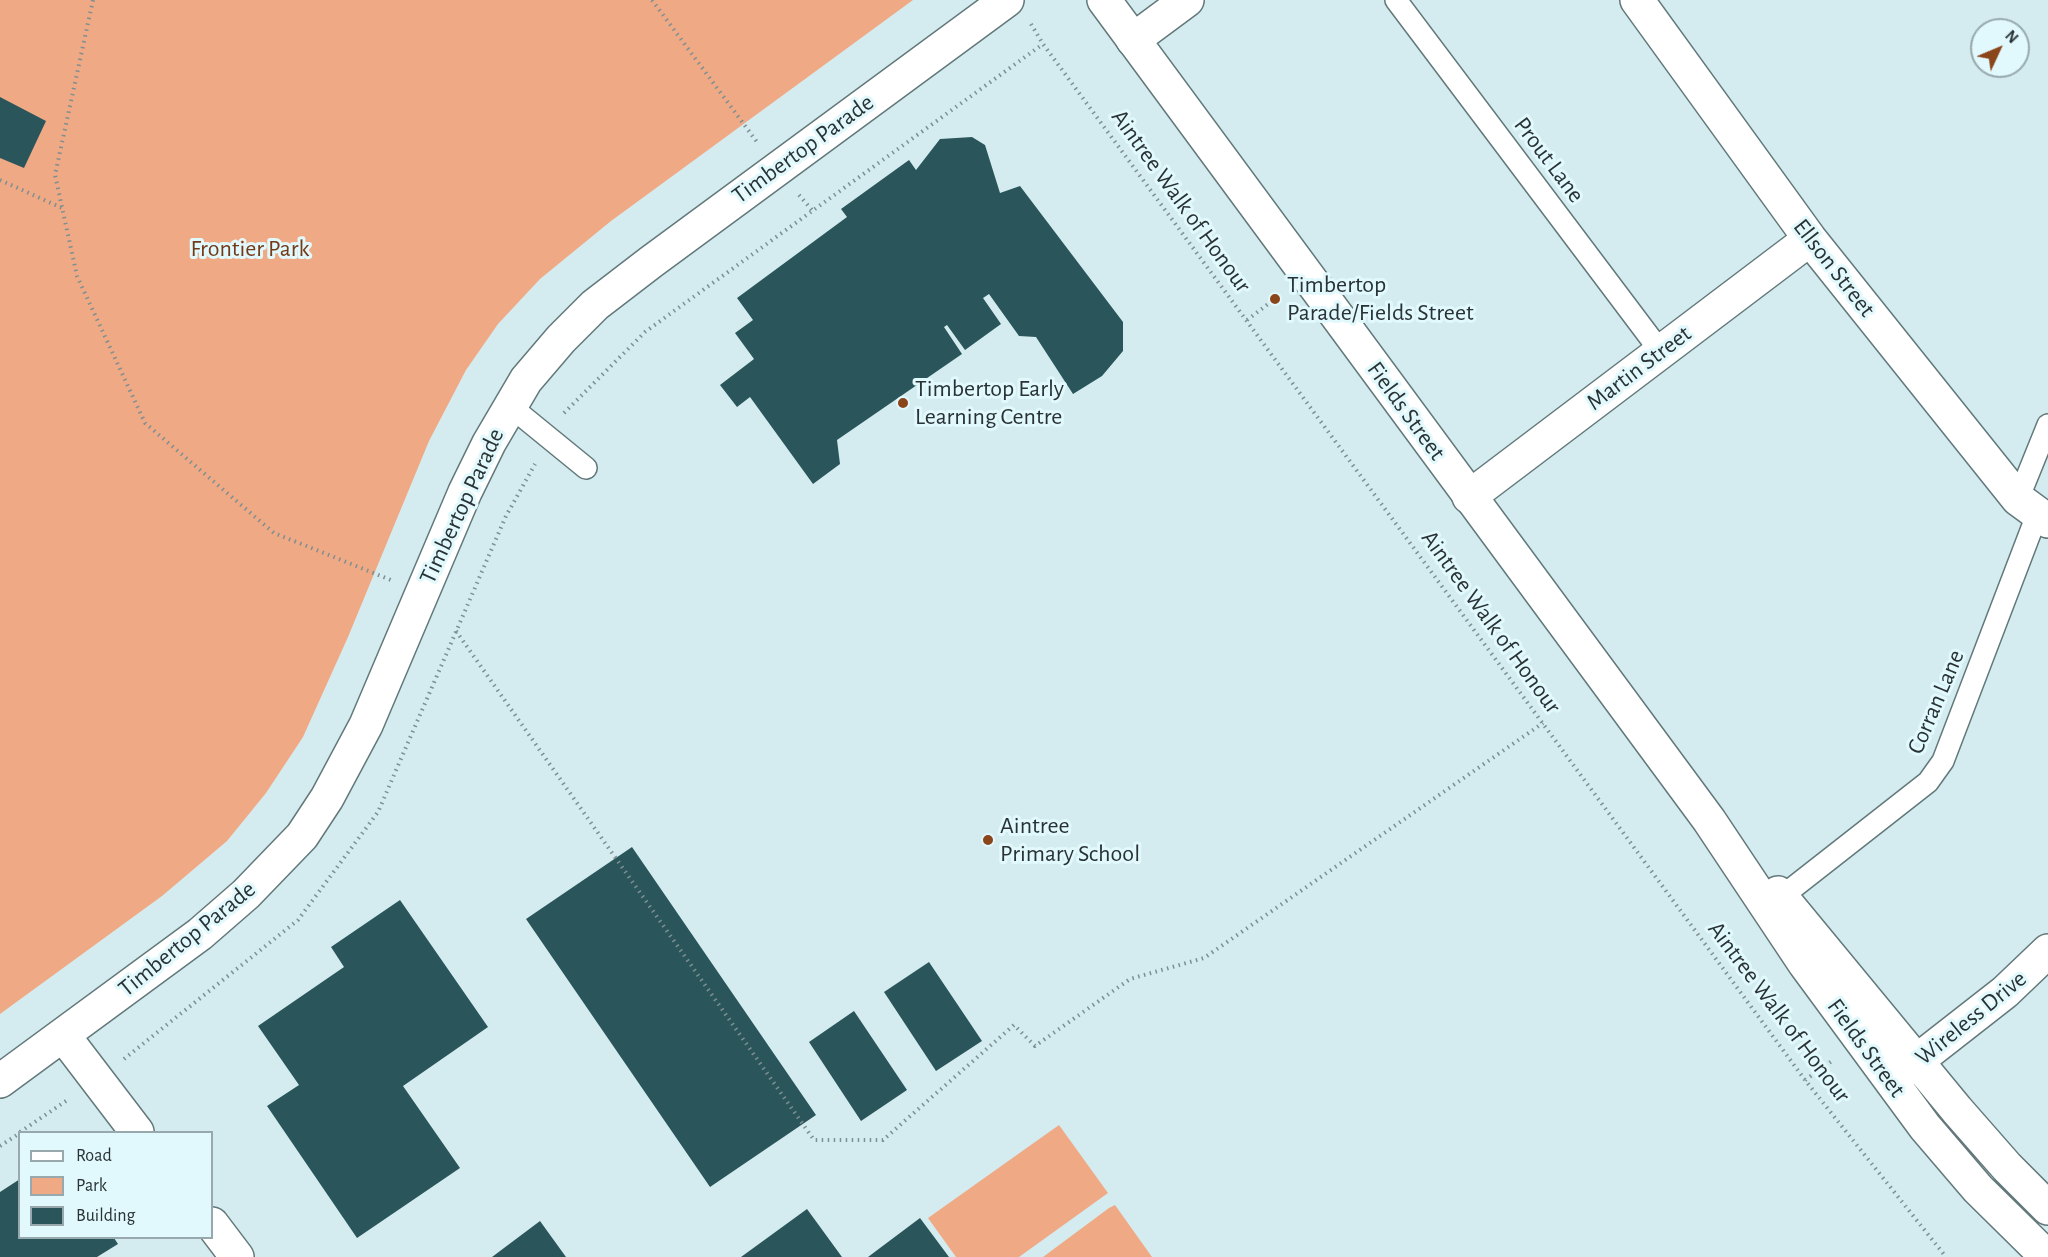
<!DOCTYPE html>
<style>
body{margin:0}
#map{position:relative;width:2048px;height:1257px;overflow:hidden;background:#d4ecef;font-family:"Alegreya Sans",sans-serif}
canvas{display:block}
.legend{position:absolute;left:18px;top:1131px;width:195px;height:108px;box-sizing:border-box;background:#e1f9fc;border:2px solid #97a9ac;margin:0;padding:8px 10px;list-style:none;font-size:18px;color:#293234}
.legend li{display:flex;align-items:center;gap:12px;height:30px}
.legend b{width:30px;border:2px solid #97a9ac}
.north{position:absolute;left:1970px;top:18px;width:60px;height:60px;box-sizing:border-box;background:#e1f9fc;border:2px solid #97a9ac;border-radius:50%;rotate:46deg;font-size:16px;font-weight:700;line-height:24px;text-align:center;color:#293234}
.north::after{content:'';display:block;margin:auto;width:21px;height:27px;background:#8a451b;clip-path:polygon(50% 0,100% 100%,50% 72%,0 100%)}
</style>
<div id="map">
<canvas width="2048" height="1257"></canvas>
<ul class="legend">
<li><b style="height:8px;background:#fff"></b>Road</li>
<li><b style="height:16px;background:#f0a985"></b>Park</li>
<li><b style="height:16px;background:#2a565b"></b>Building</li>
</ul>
<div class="north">N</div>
</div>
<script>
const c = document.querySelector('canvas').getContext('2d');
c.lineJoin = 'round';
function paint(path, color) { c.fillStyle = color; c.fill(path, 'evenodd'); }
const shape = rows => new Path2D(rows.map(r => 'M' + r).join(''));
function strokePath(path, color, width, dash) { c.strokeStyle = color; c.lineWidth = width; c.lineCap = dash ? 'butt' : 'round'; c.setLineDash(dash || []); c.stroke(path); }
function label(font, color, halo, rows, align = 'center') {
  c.font = font + ' "Alegreya Sans",sans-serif'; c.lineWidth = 6; c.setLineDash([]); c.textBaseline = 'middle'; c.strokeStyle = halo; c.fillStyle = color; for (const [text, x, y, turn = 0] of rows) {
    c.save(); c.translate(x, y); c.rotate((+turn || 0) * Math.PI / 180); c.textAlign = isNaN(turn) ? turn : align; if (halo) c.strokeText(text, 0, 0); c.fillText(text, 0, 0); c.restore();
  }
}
const green = shape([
 [0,0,913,0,611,221,540,279,498,324,466,370,429,441,348,637,303,737,266,793,227,841,162,896,0,1014],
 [1059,1125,1108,1193,1019,1257,956,1257,928,1218],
 [1115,1205,1152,1257,1043,1257,1109,1208]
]);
const building = shape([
 [0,97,46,121,24,168,0,158],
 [972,137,985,145,1000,193,1020,186,1123,322,1123,351,1102,376,1073,394,1036,337,1019,336,989,294,983,298,1001,324,965,350,947,325,944,327,962,354,837,440,840,464,813,484,750,397,737,407,720,385,754,359,735,333,753,320,737,298,847,217,841,209,909,160,916,170,940,139],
 [632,847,816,1115,710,1187,526,919],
 [400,900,488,1027,403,1086,460,1168,357,1238,267,1106,299,1085,258,1026,344,967,331,947],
 [929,962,982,1041,936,1071,884,992],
 [854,1011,907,1090,861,1121,809,1042],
 [20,1179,20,1238,114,1238,118,1244,97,1257,0,1257,0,1192],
 [807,1209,842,1257,741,1257],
 [920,1218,949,1257,868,1257],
 [540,1221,566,1257,492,1257]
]);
const path = shape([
 [93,0,55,175,77,276,145,423,274,533,391,580],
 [652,0,757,142],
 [1031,24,1043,44,1805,1080,1946,1257],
 [0,180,62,208],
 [799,195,812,210],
 [1247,320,1280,295],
 [564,413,645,332,1043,44],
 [456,631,814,1140,883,1140,1014,1025,1035,1046,1130,979,1204,958,1543,723],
 [124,1059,298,920,378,812,506,516,535,464],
 [1805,1080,1832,1061],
 [20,1132,69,1099],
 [0,1146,20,1133]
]);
const lane = shape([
 [1396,0,1661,352],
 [510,406,586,468],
 [2018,499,2048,425],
 [1771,905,1928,782,1943,761,2037,515]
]);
const street = shape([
 [1637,0,1810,239,2018,499,2048,521],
 [1133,40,1187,0],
 [1469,497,1810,239],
 [1895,1078,2005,992,2048,951]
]);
const secondary = shape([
 [1104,0,1709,820,1805,964,1925,1127,1978,1189,2047,1257],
 [1778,893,1957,1110,2007,1167,2048,1208],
 [63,1035,137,1132],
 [0,1081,200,934,246,894,302,836,327,798,366,725,465,492,489,443,526,380,561,339,595,305,651,262,1007,0],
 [212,1224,237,1257]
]);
const markers = [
 [1275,299,6,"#8a451b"],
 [903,403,6,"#8a451b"],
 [988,840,6,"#8a451b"]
];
const streetNames = [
 ["Timbertop Parade",803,149,-36],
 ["Prout Lane",1549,160,53],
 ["Aintree Walk of Honour",1181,201,54],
 ["Ellson Street",1834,268,52],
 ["Martin Street",1639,368,-37],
 ["Fields Street",1406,411,54],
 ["Timbertop Parade",462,506,-65],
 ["Aintree Walk of Honour",1491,622,54],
 ["Corran Lane",1936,702,-67],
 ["Timbertop Parade",187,939,-39],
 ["Aintree Walk of Honour",1779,1012,53],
 ["Wireless Drive",1971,1018,-39],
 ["Fields Street",1866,1048,54]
];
const parkNames = [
 ["Frontier Park",250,249]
];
const poiNames = [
 ["Timbertop",1287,285],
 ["Parade/Fields Street",1287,313],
 ["Timbertop Early",915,389],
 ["Learning Centre",915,417],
 ["Aintree",1000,826],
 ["Primary School",1000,854]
];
paint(green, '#f0a985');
paint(building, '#2a565b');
strokePath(lane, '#62787a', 24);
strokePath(street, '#62787a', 36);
strokePath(secondary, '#62787a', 36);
strokePath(path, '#7e8f91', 4, [1.5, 4.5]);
strokePath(lane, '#fff', 21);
strokePath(street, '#fff', 33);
strokePath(secondary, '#fff', 33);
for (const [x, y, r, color] of markers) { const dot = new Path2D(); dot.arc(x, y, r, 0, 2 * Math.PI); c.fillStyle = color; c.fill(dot); strokePath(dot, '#e1f9fc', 2); }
label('24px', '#293234', '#e1f9fc', streetNames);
label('24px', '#733a18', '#e1f9fc', parkNames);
label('24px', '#293234', '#e1f9fc', poiNames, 'left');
</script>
